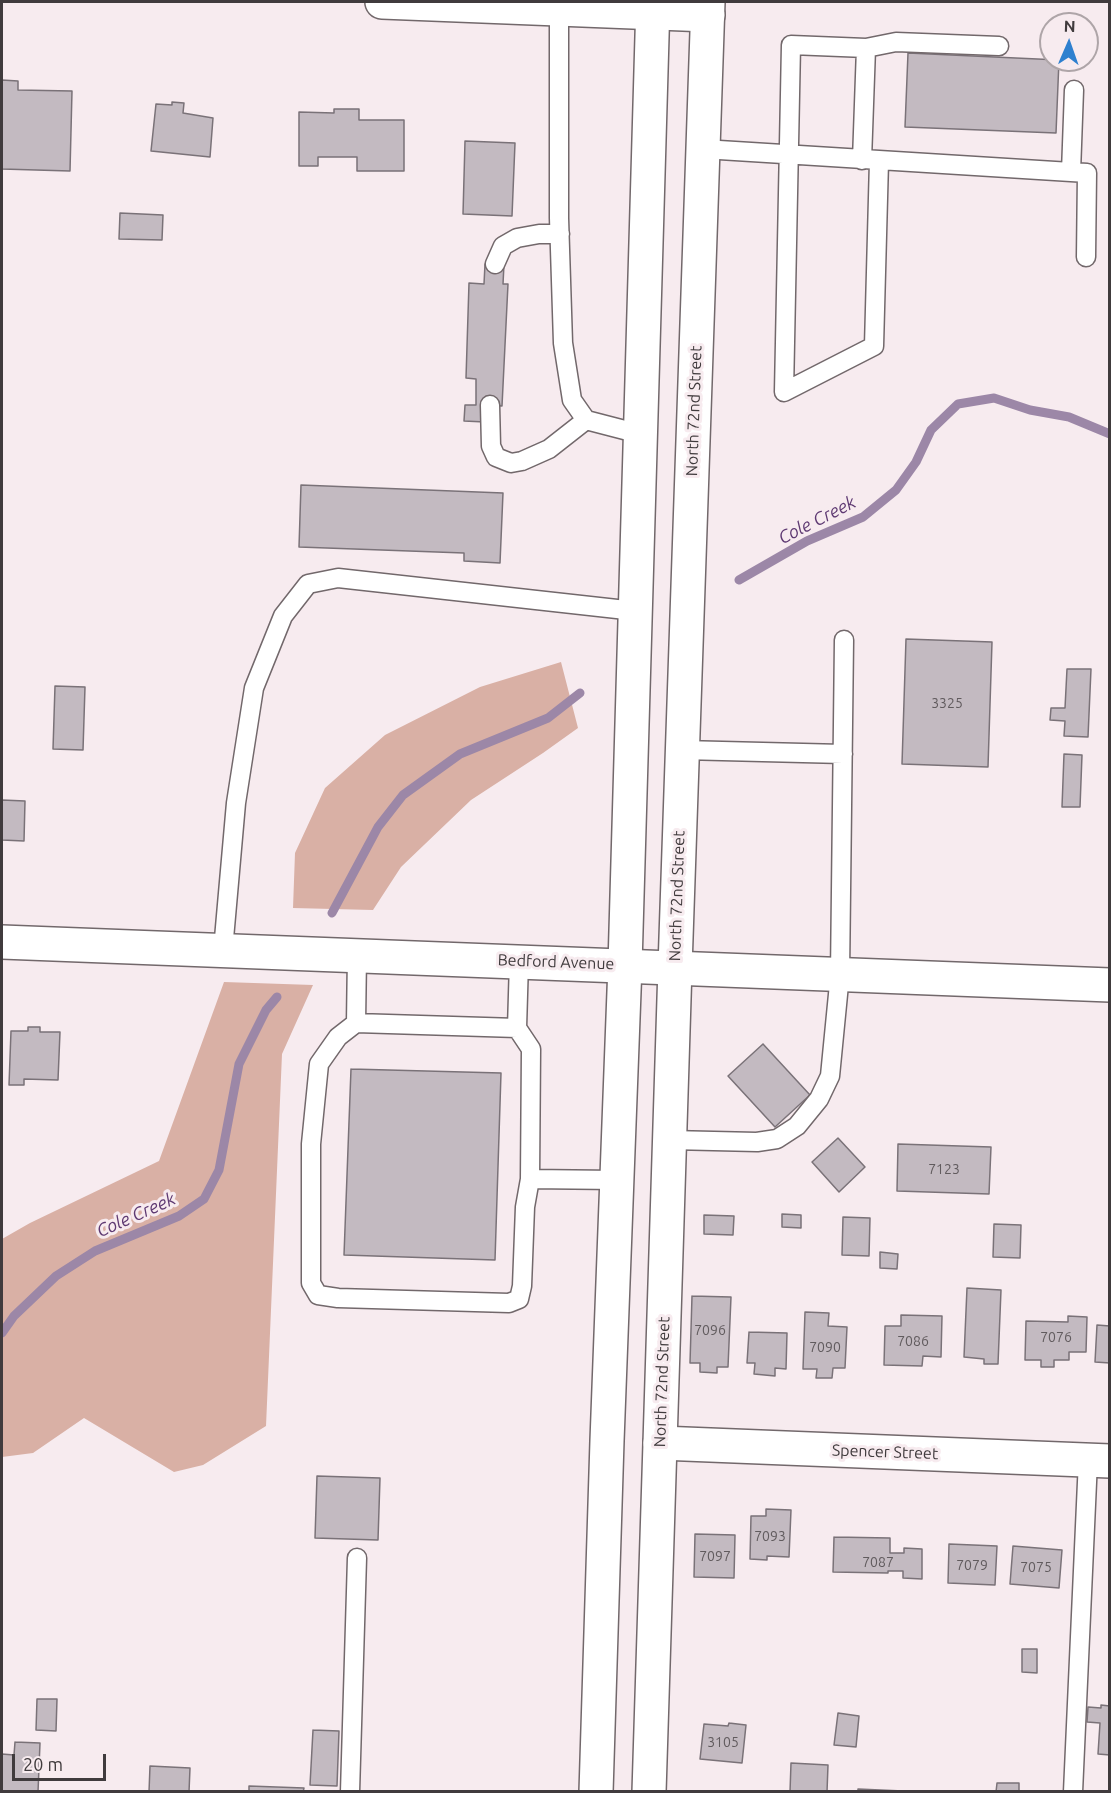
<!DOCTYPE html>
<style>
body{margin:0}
#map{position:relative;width:1111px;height:1793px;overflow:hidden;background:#f7ebef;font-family:Ubuntu,sans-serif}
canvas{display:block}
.frame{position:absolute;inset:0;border:3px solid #403b3d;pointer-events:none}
.north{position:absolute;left:1039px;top:12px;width:60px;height:60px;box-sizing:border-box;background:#f7ebef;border:2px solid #aea5a8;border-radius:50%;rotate:2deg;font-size:16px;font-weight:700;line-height:24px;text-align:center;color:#403b3d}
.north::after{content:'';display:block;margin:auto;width:21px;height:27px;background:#2e80cf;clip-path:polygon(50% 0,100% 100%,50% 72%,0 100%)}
.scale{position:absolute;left:12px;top:1754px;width:94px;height:27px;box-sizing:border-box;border:3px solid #403b3d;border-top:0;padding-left:8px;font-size:18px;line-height:21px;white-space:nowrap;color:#403b3d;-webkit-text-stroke:4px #f7ebef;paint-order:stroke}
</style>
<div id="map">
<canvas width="1111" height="1793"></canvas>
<div class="frame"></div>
<div class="north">N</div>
<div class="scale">20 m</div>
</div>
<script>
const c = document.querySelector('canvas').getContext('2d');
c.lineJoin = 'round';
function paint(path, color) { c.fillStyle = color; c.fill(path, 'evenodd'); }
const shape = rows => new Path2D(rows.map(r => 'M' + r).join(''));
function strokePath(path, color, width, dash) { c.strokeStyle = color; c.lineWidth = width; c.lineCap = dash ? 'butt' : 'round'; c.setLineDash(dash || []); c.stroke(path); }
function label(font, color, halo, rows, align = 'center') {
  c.font = font + ' Ubuntu,sans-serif'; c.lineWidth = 6; c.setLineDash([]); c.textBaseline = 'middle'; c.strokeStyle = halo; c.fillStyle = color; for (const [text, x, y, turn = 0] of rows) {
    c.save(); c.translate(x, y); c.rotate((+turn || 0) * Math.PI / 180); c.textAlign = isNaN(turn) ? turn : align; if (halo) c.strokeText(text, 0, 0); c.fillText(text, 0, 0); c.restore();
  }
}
const green = shape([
 [561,662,578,728,543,753,471,800,401,867,373,910,293,908,295,853,325,788,385,735,480,687],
 [224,982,313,985,282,1054,266,1426,203,1465,174,1472,84,1418,33,1453,2,1457,2,1239,30,1223,159,1161]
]);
const stream = shape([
 [739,580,807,541,863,517,896,490,916,462,931,430,958,404,994,398,1030,410,1069,417,1110,434],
 [332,913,378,827,403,795,460,754,548,718,580,693],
 [2,1333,14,1316,56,1276,95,1251,179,1216,204,1199,219,1170,239,1064,266,1010,277,997]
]);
const building = shape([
 [908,53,1059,60,1056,133,905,127,908,53],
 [2,80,18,81,18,90,72,91,70,171,2,169,2,80],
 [172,102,184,103,183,113,213,118,210,157,151,151,156,104,172,105,172,102],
 [334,109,359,109,359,120,404,120,404,171,357,171,357,157,318,157,318,166,299,166,299,112,334,113,334,109],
 [465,141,515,143,512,216,463,214,465,141],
 [120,213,163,215,162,240,119,239,120,213],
 [485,264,504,264,503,284,508,284,502,406,485,405,485,422,464,421,465,405,476,405,476,379,466,378,469,283,484,284,485,264],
 [301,485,503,493,500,563,464,561,464,553,299,547,301,485],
 [906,639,992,642,988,767,902,764,906,639],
 [1067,669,1091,669,1088,737,1064,736,1065,721,1050,720,1051,708,1065,708,1067,669],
 [55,686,85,687,83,750,53,749,55,686],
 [1064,754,1082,755,1080,807,1062,807,1064,754],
 [2,800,25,801,24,841,2,840,2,800],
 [28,1027,40,1027,40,1032,60,1032,58,1080,24,1079,24,1085,9,1085,11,1031,28,1031,28,1027],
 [763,1044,810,1095,775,1127,728,1076,763,1044],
 [351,1069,501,1073,495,1260,344,1255,351,1069],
 [838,1138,865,1167,839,1192,812,1162,838,1138],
 [898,1144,991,1147,989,1194,897,1191,898,1144],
 [782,1214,801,1215,801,1228,782,1227,782,1214],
 [704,1215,734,1216,733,1235,704,1234,704,1215],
 [843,1217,870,1218,869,1256,842,1255,843,1217],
 [994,1224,1021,1225,1020,1258,993,1257,994,1224],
 [880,1252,898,1254,897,1269,880,1268,880,1252],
 [967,1288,1001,1290,998,1364,984,1364,984,1359,964,1357,967,1288],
 [692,1296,731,1297,728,1367,717,1367,717,1373,700,1372,700,1363,690,1363,692,1296],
 [805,1312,829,1313,828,1326,847,1327,845,1368,833,1368,832,1378,816,1378,817,1369,803,1369,805,1312],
 [901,1315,942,1316,941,1357,923,1356,922,1366,884,1365,885,1326,901,1326,901,1315],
 [1068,1316,1087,1317,1086,1352,1069,1352,1069,1360,1054,1360,1054,1367,1041,1367,1041,1360,1025,1360,1026,1321,1068,1322,1068,1316],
 [1097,1325,1110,1326,1110,1363,1095,1362,1097,1325],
 [749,1332,787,1333,786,1369,775,1368,775,1376,754,1374,755,1363,747,1363,749,1332],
 [317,1476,380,1478,378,1540,315,1538,317,1476],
 [766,1509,791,1510,789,1557,767,1556,767,1560,750,1559,751,1516,766,1516,766,1509],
 [695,1534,735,1535,734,1578,694,1577,695,1534],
 [834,1537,890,1538,890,1553,904,1553,904,1548,922,1549,922,1579,903,1578,903,1571,888,1571,888,1573,833,1572,834,1537],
 [949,1544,997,1546,995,1585,948,1583,949,1544],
 [1013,1546,1062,1550,1059,1588,1010,1584,1013,1546],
 [1022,1649,1037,1649,1037,1673,1022,1672,1022,1649],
 [37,1699,57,1699,56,1731,36,1730,37,1699],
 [1101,1705,1110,1706,1110,1755,1098,1754,1100,1723,1087,1722,1088,1707,1101,1708,1101,1705],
 [838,1713,859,1716,856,1747,834,1745,838,1713],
 [729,1723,746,1725,742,1763,700,1759,704,1724,728,1726,729,1723],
 [313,1730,339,1731,337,1786,310,1785,313,1730],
 [15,1742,40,1743,38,1792,2,1792,2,1754,14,1755,15,1742],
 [791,1763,828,1765,827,1792,790,1792,791,1763],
 [150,1766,190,1768,189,1792,149,1792,150,1766],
 [997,1783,1019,1783,1019,1792,996,1792,997,1783],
 [249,1786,304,1788,303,1792,249,1792,249,1786],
 [858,1789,903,1791,903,1792,858,1792,858,1789]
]);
const lane = shape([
 [559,8,559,218,563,343,572,400,586,420,640,434],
 [866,48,896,42,999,46],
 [703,149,1087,173,1086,257],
 [862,160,866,48,791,45,784,392,874,346,879,161],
 [1071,172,1074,90],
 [495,264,503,246,517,238,539,234,560,234],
 [490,405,491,446,496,457,511,463,522,461,549,449,586,420],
 [682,750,843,754],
 [223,950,236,803,254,688,283,616,308,584,338,578,635,611],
 [356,1023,357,955],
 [517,1028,356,1023,338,1037,319,1064,311,1144,311,1283,318,1295,338,1298,509,1303,519,1299,522,1286,525,1207,530,1179,531,1049,517,1028,519,961],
 [670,1140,757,1142,777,1139,797,1126,819,1099,830,1076,840,974,844,640],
 [530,1179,617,1180],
 [350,1792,357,1558],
 [1073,1792,1088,1460]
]);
const street = shape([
 [382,2,708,15],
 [2,942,1110,985],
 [660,1443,1110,1461]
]);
const primary = shape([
 [596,1792,607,1441,625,965,653,2],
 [649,1792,675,967,708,2]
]);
const numberNames = [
 ["3325",947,703],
 ["7123",944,1169],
 ["7096",710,1330],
 ["7076",1056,1337],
 ["7086",913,1341],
 ["7090",825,1347],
 ["7093",770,1536],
 ["7097",715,1556],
 ["7087",878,1562],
 ["7079",972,1565],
 ["7075",1036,1567],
 ["3105",723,1742]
];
const streetNames = [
 ["North 72nd Street",694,411,-88],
 ["North 72nd Street",677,896,-88],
 ["Bedford Avenue",556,962,2],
 ["North 72nd Street",662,1382,-88],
 ["Spencer Street",885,1452,2]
];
const waterNames = [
 ["Cole Creek",817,520,-27],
 ["Cole Creek",136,1215,-24]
];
paint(green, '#d9b0a5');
strokePath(stream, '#9c87a7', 9);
paint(building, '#c3bac1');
strokePath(building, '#7a7278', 1.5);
strokePath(lane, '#72686b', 21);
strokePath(street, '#72686b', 36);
strokePath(primary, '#72686b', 36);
strokePath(lane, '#fff', 18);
strokePath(street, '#fff', 33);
strokePath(primary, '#fff', 33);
label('14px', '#615b5e', null, numberNames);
label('16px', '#403b3d', '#f7ebef', streetNames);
label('italic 18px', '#5e3972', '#f7ebef', waterNames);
</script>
